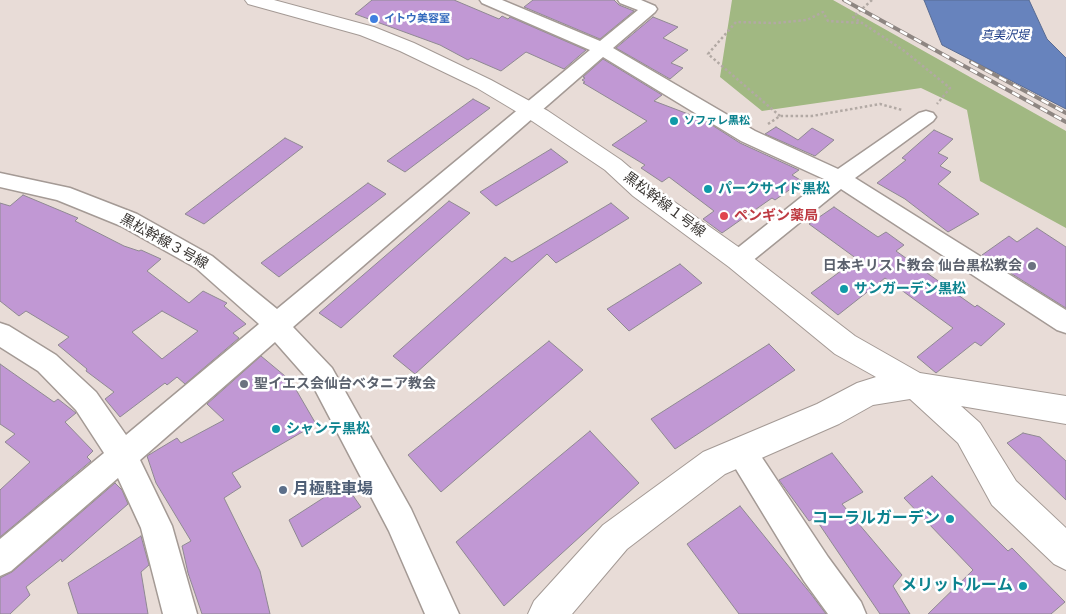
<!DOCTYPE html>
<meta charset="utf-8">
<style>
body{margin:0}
canvas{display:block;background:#e8dcd7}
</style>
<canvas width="1066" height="614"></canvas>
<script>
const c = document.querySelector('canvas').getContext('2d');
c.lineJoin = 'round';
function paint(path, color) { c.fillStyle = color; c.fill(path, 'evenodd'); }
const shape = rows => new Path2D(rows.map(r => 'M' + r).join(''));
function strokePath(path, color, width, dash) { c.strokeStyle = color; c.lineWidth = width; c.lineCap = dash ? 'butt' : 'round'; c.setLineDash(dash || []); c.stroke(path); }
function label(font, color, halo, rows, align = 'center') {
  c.font = font + ' "DM Sans","Noto Sans JP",sans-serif'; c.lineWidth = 5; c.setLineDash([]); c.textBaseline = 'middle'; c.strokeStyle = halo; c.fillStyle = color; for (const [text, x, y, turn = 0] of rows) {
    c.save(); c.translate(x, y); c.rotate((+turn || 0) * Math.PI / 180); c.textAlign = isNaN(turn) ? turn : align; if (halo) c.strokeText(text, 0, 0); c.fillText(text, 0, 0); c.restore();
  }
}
const green = shape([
 [732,0,833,0,1066,131,1066,228,980,181,967,110,921,88,762,111,720,77]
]);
const water = shape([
 [924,0,1029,0,1047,39,1066,58,1066,109,942,45,924,0]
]);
const building = shape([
 [372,0,454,0,499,19,502,16,508,19,510,17,586,50,564,69,526,52,501,71,471,58,468,60,440,45,355,14,372,0],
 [533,0,614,0,619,5,634,11,600,39,524,7,533,0],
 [653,17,678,27,663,38,688,50,671,63,683,68,670,79,616,48,653,17],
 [603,59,662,95,654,101,704,120,740,143,799,170,792,175,802,181,775,200,772,198,722,233,703,219,714,211,669,177,662,182,641,168,645,165,612,145,647,121,583,83,585,82,582,80,585,78,583,77,603,59],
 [473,99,490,108,405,172,387,161,473,99],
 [776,127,798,140,812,128,834,140,815,156,765,134,776,127],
 [934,130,953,139,938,153,948,158,940,166,951,172,938,184,979,214,948,232,905,199,877,183,906,160,902,158,934,130],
 [285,138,303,147,204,224,185,214,285,138],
 [551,149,568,162,496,206,480,192,551,149],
 [368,183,386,194,279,277,261,263,368,183],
 [23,195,78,218,75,221,124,246,139,251,141,250,161,259,147,271,189,303,203,291,227,303,224,306,246,324,233,333,239,338,185,384,177,377,167,385,165,383,120,417,105,399,114,392,86,371,87,369,58,345,69,337,26,311,19,316,0,301,0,203,10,206,23,195],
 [162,311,198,331,162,359,132,332,162,311],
 [449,201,470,213,341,328,319,313,449,201],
 [611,203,629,218,556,263,547,254,415,374,393,356,505,257,512,262,611,203],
 [834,207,878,237,886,232,904,245,896,251,975,307,977,305,1005,324,981,346,975,342,936,373,917,357,953,328,885,278,838,315,811,293,857,259,809,224,834,207],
 [1037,228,1066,247,1066,308,982,255,1009,236,1017,242,1037,228],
 [680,264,702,283,629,331,607,309,680,264],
 [549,341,583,370,441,492,408,455,549,341],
 [769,344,795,370,675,449,651,419,769,344],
 [261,356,291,381,316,424,232,473,241,487,224,498,260,571,270,614,202,614,188,573,182,546,191,541,156,483,147,456,177,438,181,443,224,420,207,404,261,356],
 [0,364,54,402,58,399,76,413,65,422,93,451,87,457,91,461,0,537,0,490,30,462,5,442,15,434,0,424,0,364],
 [590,431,639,483,504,606,456,542,590,431],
 [1023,433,1040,437,1066,461,1066,500,1007,443,1023,433],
 [832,453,863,492,842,504,902,575,893,586,910,614,880,614,815,518,809,521,779,480,832,453],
 [932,476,1008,551,1012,548,1065,602,1051,614,928,614,973,570,904,498,932,476],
 [115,483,122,490,128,504,62,562,61,559,26,587,30,595,10,614,0,614,0,578,12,572,115,483],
 [345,484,361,507,302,547,289,520,345,484],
 [740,506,811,594,826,614,739,614,687,544,740,506],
 [141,536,149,565,141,572,148,614,78,614,68,583,141,536]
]);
const path = shape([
 [872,0,853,17,903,50,950,88,937,104],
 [780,116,708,54,736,22,775,23,807,20,823,12,828,21,861,23],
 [768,124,780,116,812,116,880,104,902,110]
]);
const minor = shape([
 [480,0,502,0,600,41,638,10,620,3,618,0,641,0,655,6,657,9,655,12,613,48,755,131,838,169,919,113,926,111,933,113,936,117,933,121,855,178,1066,310,1066,333,1057,330,841,189,746,266,738,269,730,266,726,260,730,254,824,179,741,141,603,57,293,327,332,368,411,509,459,614,425,614,389,531,312,384,275,342,140,460,172,526,197,614,163,614,141,528,118,478,11,571,0,576,0,539,104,453,76,410,38,371,0,347,0,323,9,326,56,355,96,392,126,435,259,324,196,268,121,226,57,200,0,187,0,173,70,188,137,214,212,256,277,309,590,50,482,3,480,0],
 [741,437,751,441,828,557,861,602,866,614,828,614,804,581,731,461,726,451,731,441,741,437]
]);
const tertiary = shape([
 [245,0,274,0,374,27,414,43,491,80,548,111,621,160,649,184,747,253,855,336,920,373,1066,396,1066,424,961,406,980,423,1016,481,1066,528,1066,570,1054,564,992,505,958,443,910,399,873,405,839,424,725,474,627,549,572,614,528,614,534,601,603,525,703,452,817,404,857,383,876,377,835,354,729,267,633,196,605,170,532,121,477,88,400,51,360,35,248,4,245,0]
]);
const rail = shape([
 [844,0,1066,122],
 [971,62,1066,113]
]);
const markers = [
 [374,19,5,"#3f7fe0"],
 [674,121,5,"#0f9aa8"],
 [708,189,5,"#0f9aa8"],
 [724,216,5,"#e0444e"],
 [1032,266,5,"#6b7280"],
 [844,289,5,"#0f9aa8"],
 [244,384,5,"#6b7280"],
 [276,429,5,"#0f9aa8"],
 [283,490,5,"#5c6f8a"],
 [950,519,5,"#0f9aa8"],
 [1023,586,5,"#0f9aa8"]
];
const farShopnames = [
 ["イトウ美容室",384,19]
];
const farCulturenames = [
 ["ソファレ黒松",684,121]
];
const farWaternames = [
 ["真美沢堤",1005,36]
];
const cultureNames = [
 ["パークサイド黒松",718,189],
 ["サンガーデン黒松",854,289],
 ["シャンテ黒松",286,429]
];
const streetNames = [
 ["黒松幹線１号線",664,205,37],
 ["黒松幹線３号線",164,242,29]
];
const healthNames = [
 ["ペンギン薬局",734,216]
];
const worshipNames = [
 ["日本キリスト教会 仙台黒松教会",1022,266],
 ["聖イエス会仙台ベタニア教会",254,384,"left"]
];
const nearServicenames = [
 ["月極駐車場",293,490]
];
const nearCulturenames = [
 ["コーラルガーデン",940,519],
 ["メリットルーム",1013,586]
];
paint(green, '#a1b882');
paint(water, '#6783bd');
strokePath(water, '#596c93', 1);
paint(building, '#c198d4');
strokePath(building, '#8f8992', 1);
strokePath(minor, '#a49a95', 3);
strokePath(tertiary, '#a49a95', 2);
strokePath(path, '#b2a9a4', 2.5, [2.5, 2.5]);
paint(minor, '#fff');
paint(tertiary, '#fff');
strokePath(rail, '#8e8682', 4);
strokePath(rail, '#fff', 2.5, [8]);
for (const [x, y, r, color] of markers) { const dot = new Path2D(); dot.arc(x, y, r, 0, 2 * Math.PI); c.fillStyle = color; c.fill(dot); strokePath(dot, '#fff', 2); }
label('bold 11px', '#366cbe', '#fff', farShopnames, 'left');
label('bold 11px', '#0d838f', '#fff', farCulturenames, 'left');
label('italic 12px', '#24428a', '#fff', farWaternames);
label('bold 14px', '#0d838f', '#fff', cultureNames, 'left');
label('14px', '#393532', '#fff', streetNames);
label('bold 14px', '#be3a42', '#fff', healthNames, 'left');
label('bold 14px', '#5b616d', '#fff', worshipNames, 'right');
label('bold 16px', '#4e5e75', '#fff', nearServicenames, 'left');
label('bold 16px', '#0d838f', '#fff', nearCulturenames, 'right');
</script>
